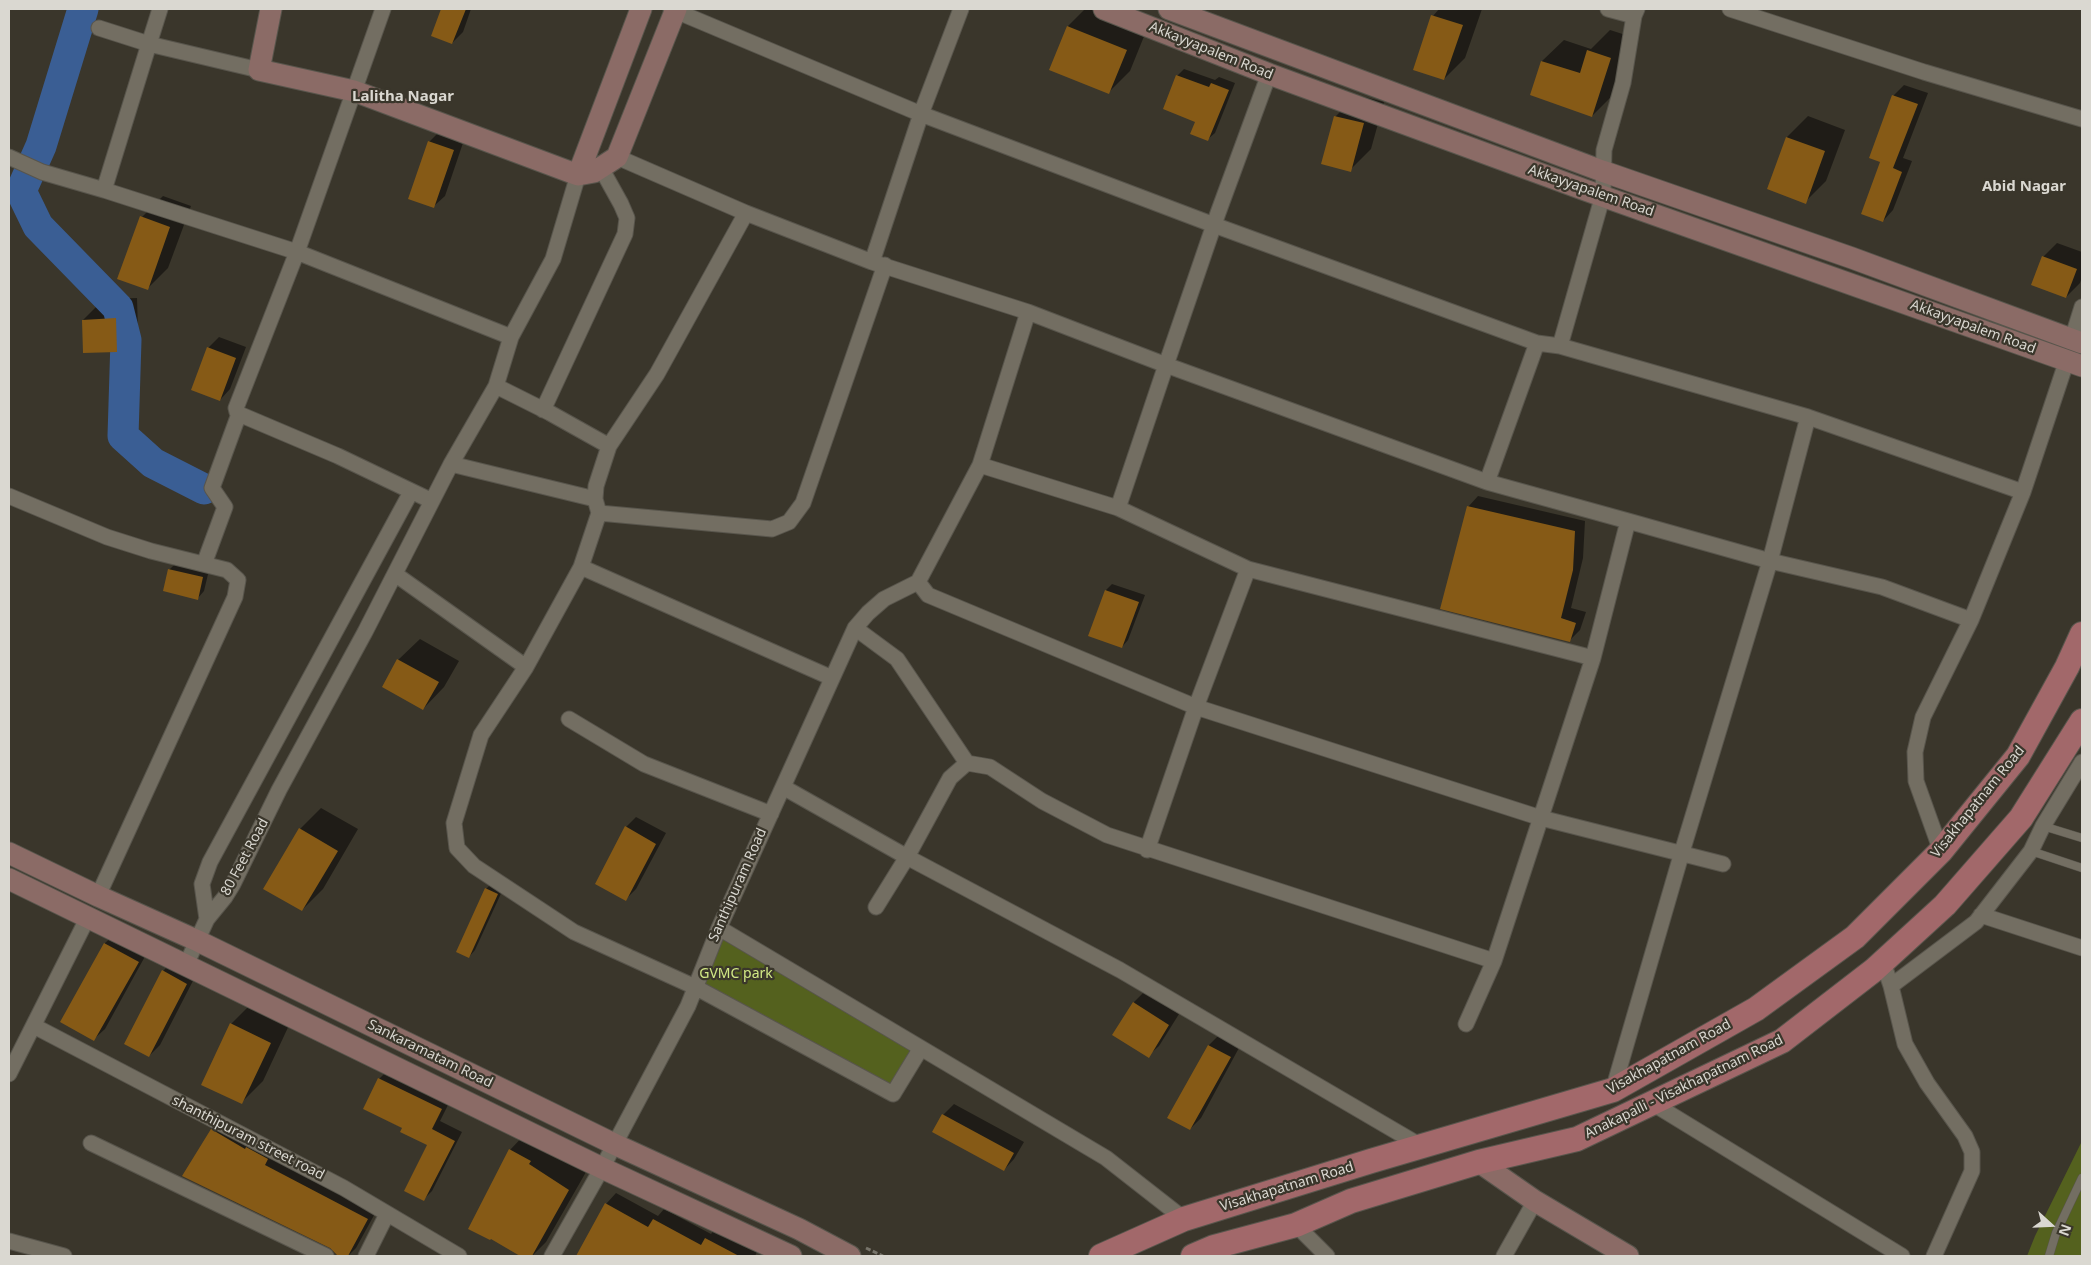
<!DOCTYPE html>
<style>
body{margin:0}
#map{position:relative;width:2091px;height:1265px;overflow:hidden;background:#3a362b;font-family:"Noto Sans",sans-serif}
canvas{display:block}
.frame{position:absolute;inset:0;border:10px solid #dad8d1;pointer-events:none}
.north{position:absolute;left:2026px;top:1200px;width:50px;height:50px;-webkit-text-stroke:4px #3a362b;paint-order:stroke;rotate:110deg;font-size:14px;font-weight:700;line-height:20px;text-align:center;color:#dad8d1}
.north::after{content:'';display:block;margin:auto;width:18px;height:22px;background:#dad8d1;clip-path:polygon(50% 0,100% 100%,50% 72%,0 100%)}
</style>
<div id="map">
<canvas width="2091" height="1265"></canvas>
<div class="frame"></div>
<div class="north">N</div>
</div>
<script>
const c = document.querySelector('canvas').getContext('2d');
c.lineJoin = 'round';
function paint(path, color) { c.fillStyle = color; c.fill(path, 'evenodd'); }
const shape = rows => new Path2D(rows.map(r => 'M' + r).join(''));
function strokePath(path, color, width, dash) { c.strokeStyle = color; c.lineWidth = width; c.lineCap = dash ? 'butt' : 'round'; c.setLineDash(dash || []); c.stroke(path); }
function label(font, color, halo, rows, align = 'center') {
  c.font = font + ' "Noto Sans",sans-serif'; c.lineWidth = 4.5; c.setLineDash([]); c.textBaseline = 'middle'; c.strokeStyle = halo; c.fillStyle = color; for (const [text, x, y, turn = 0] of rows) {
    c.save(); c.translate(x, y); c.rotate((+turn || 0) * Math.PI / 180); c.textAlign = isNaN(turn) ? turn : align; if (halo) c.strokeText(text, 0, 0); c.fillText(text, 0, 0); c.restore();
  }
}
const green = shape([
 [719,928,921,1048,893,1094,695,987],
 [2082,1141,2082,1256,2027,1256,2035,1236]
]);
const shadow = shape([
 [443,9,471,9,463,32,452,43,432,36],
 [1085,9,1097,9,1147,29,1130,71,1109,92,1068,26],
 [1439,9,1482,9,1465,58,1444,79,1433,16],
 [1610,30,1632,37,1613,95,1592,116,1532,95,1542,61,1564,40,1591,49],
 [1184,69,1215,80,1219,77,1235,83,1215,133,1208,139,1197,121,1177,76],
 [1904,85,1928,93,1903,158,1912,161,1893,210,1883,221,1882,161,1870,157,1894,95],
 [1357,95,1384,102,1371,149,1350,170,1323,163,1336,116],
 [1808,116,1845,130,1826,181,1805,202,1787,137],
 [440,131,464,140,445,196,434,206,429,142],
 [163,196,191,206,168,268,147,289,142,217],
 [2057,243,2082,252,2082,277,2080,283,2066,297,2043,257],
 [137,298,138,330,117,351,83,320,104,299],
 [219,337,246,347,230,389,220,400,208,348],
 [1478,496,1585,521,1583,558,1571,608,1586,612,1580,630,1570,640,1468,507],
 [176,563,209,570,204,591,198,598,169,570],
 [1112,584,1145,595,1128,640,1122,647,1106,590],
 [420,639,459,661,444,687,423,709,398,660],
 [321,808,358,829,323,889,302,910,300,829],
 [636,817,666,833,636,889,626,899,626,827],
 [493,882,504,887,475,950,469,957,486,889],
 [116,933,148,951,105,1029,94,1039,62,1021,105,943],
 [173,961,197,973,160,1045,149,1056,163,971],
 [1144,992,1179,1014,1159,1046,1148,1056,1134,1002],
 [252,1003,291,1021,263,1081,242,1102,231,1024],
 [1219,1035,1240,1046,1201,1118,1190,1129,1169,1117,1209,1045],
 [388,1070,450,1101,440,1121,462,1132,432,1191,424,1199,428,1144,403,1128,364,1109,379,1079],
 [954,1104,1024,1142,1014,1159,1004,1170,934,1132,943,1115],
 [222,1119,378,1208,356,1248,348,1256,341,1256,336,1254,212,1130],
 [527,1132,586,1172,546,1242,532,1256,522,1256,491,1238,510,1150],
 [616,1193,658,1216,664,1209,711,1234,716,1228,758,1250,755,1256,578,1256,606,1204]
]);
const river = shape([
 [83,9,41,146,21,191,38,226,118,308,126,340,123,436,153,463,204,489]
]);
const building = shape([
 [441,9,466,9,452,44,431,36],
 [1431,15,1463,25,1444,80,1413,70],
 [1067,26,1127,50,1109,94,1049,70],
 [1587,50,1611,58,1592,117,1530,95,1541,61,1580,73],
 [1176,75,1209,87,1211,83,1229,90,1208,141,1190,134,1195,122,1163,109],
 [1892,95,1918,104,1893,168,1902,172,1883,222,1861,214,1880,162,1869,158],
 [1334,116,1364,123,1351,172,1321,164],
 [1786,137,1825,151,1806,204,1767,189],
 [428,141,454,150,434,208,408,199],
 [140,216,170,227,148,290,117,279],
 [2042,256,2077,269,2066,298,2031,285],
 [116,318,117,352,83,353,82,320],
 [207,347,236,358,220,401,191,390],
 [1467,506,1575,531,1573,570,1561,618,1576,623,1570,642,1440,609],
 [168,569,203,577,198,600,163,591],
 [1105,590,1139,602,1122,648,1088,636],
 [397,659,439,682,423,710,382,687],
 [625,826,656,844,626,901,595,884],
 [299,828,338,851,302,911,263,889],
 [485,888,498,894,469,958,456,952],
 [104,943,139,962,94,1041,60,1022],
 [162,970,187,984,149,1057,124,1044],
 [1133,1002,1169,1025,1149,1058,1112,1035],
 [230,1023,271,1043,242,1104,201,1085],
 [1208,1045,1231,1057,1190,1130,1167,1118],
 [378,1078,442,1109,432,1129,455,1141,424,1201,404,1191,427,1145,400,1132,402,1128,363,1109],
 [942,1114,1014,1153,1004,1171,932,1132],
 [211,1129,245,1149,246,1147,268,1159,265,1165,368,1219,348,1256,338,1256,330,1248,182,1176],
 [509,1149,531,1161,529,1164,569,1190,532,1256,520,1256,491,1239,490,1240,468,1229],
 [605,1203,648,1227,653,1219,701,1245,705,1238,739,1256,576,1256]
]);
const path = shape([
 [866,1248,883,1256]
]);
const lane = shape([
 [2043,826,2082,838],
 [2031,851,2082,868],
 [2049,1256,2056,1233,2082,1178]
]);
const street = shape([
 [383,9,297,252,511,337,553,259,578,175],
 [671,9,921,114,872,262],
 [961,9,921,114,1214,225,1537,343],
 [1608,9,1634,16],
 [1730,9,1924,72,2082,119],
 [99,28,149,44,160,9],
 [259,70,149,44,104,190,297,252,236,408,237,412,239,414,338,456,432,501],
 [1269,74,1218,213,1166,365,1487,482,1537,343,1560,346],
 [9,157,42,172,104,190],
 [617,157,746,213,657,374,609,446,596,486,595,499,599,513,581,567,832,678],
 [1028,312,1166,365,1118,508,1248,569,1196,707,1147,850],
 [511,337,496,386,550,413,609,446],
 [2072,339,2082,307],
 [543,410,625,234,627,218,621,204,601,168],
 [1808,417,2023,492,2067,360],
 [451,464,595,499],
 [980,465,1118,508],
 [9,496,107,537,151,551,227,570,238,580,235,597,98,896],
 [599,513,772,529,789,522,803,503,885,265],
 [1628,521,1770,561,1882,587,1971,620,2023,492],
 [204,564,225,507,212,488,239,414],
 [581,567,526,667,481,735,454,823,457,848,474,866,574,932,695,987,893,1094,921,1048],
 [1248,569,1593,658],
 [395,574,526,667],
 [918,582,928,595,1196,707,1541,818,1723,864],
 [855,628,897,659,967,763],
 [569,719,644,764,771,814],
 [783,787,907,857,1120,970,1421,1146],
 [1941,851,1916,781,1915,752,1923,717,1971,620],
 [876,907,907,857,950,778,967,763,990,767,1042,801,1107,835,1494,961],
 [1981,915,2082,948],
 [207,919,202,884,210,862,411,492],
 [719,928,1106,1158,1184,1219],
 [1883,962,1891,986,1905,1044,1927,1083,1965,1136,1972,1152,1972,1171,1934,1256],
 [186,965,207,919,225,897,233,884,279,790,365,632,451,464,496,386],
 [1891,986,1976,922,2031,851,2043,826,2082,762],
 [1466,1024,1494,961,1593,658,1628,521,1487,482],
 [34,1026,344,1188,459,1256],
 [9,1074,88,917],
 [1613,1090,1682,852,1770,561,1808,417,1560,346,1603,195,1604,150,1623,83,1634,16,1637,9],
 [1652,1103,1902,1256],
 [91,1143,326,1256],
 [1296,1225,1327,1256],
 [9,1241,64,1256],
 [366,1256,387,1214],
 [552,1256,602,1168,688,1006,719,928,855,628,868,613,884,599,918,582,980,465,1028,312,872,262,746,213],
 [1504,1256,1535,1201]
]);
const secondary = shape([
 [271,9,259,70,354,91,578,175,594,172,617,157,676,9],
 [1104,9,1269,74,1585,190,2082,366],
 [1169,9,1602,171,1852,258,2082,343],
 [578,175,641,9],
 [9,853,98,896,198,941,614,1144,799,1229,850,1256],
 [9,879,602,1168,791,1256],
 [1479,1162,1535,1201,1628,1256]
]);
const primary = shape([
 [1101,1256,1184,1219,1371,1161,1613,1090,1756,1009,1855,937,1941,851,2018,756,2067,667,2082,634],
 [1193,1256,1214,1247,1296,1225,1351,1201,1479,1162,1577,1139,1782,1041,1874,970,1945,905,2021,818,2082,721]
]);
const streetNames = [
 ["Akkayyapalem Road",1211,51,22],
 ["Akkayyapalem Road",1591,191,19],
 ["Akkayyapalem Road",1973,327,20],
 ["Visakhapatnam Road",1978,802,-51],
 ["80 Feet Road",245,857,-62],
 ["Santhipuram Road",738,885,-66],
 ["Sankaramatam Road",430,1054,26],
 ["Visakhapatnam Road",1669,1057,-29],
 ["Anakapalli - Visakhapatnam Road",1684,1087,-26],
 ["shanthipuram street road",248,1138,27],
 ["Visakhapatnam Road",1287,1187,-17]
];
const parkNames = [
 ["GVMC park",736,974]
];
const neighbourhoodNames = [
 ["Lalitha Nagar",403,97],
 ["Abid Nagar",2024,187]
];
paint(green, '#54611e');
paint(shadow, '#0007');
strokePath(river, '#3a5e94', 31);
paint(building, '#865a16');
strokePath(lane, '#58554c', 9);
strokePath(street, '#58554c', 17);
strokePath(secondary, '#58554c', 23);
strokePath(primary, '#58554c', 26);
strokePath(path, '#77746a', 3, [5, 2.5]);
strokePath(lane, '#736e62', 8);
strokePath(street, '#736e62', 15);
strokePath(secondary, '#8b6b66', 21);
strokePath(primary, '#a2686a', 24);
label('14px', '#dad8d1', '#3a362b', streetNames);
label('14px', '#d2e985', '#3a362b', parkNames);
label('bold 15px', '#dad8d1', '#3a362b', neighbourhoodNames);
</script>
